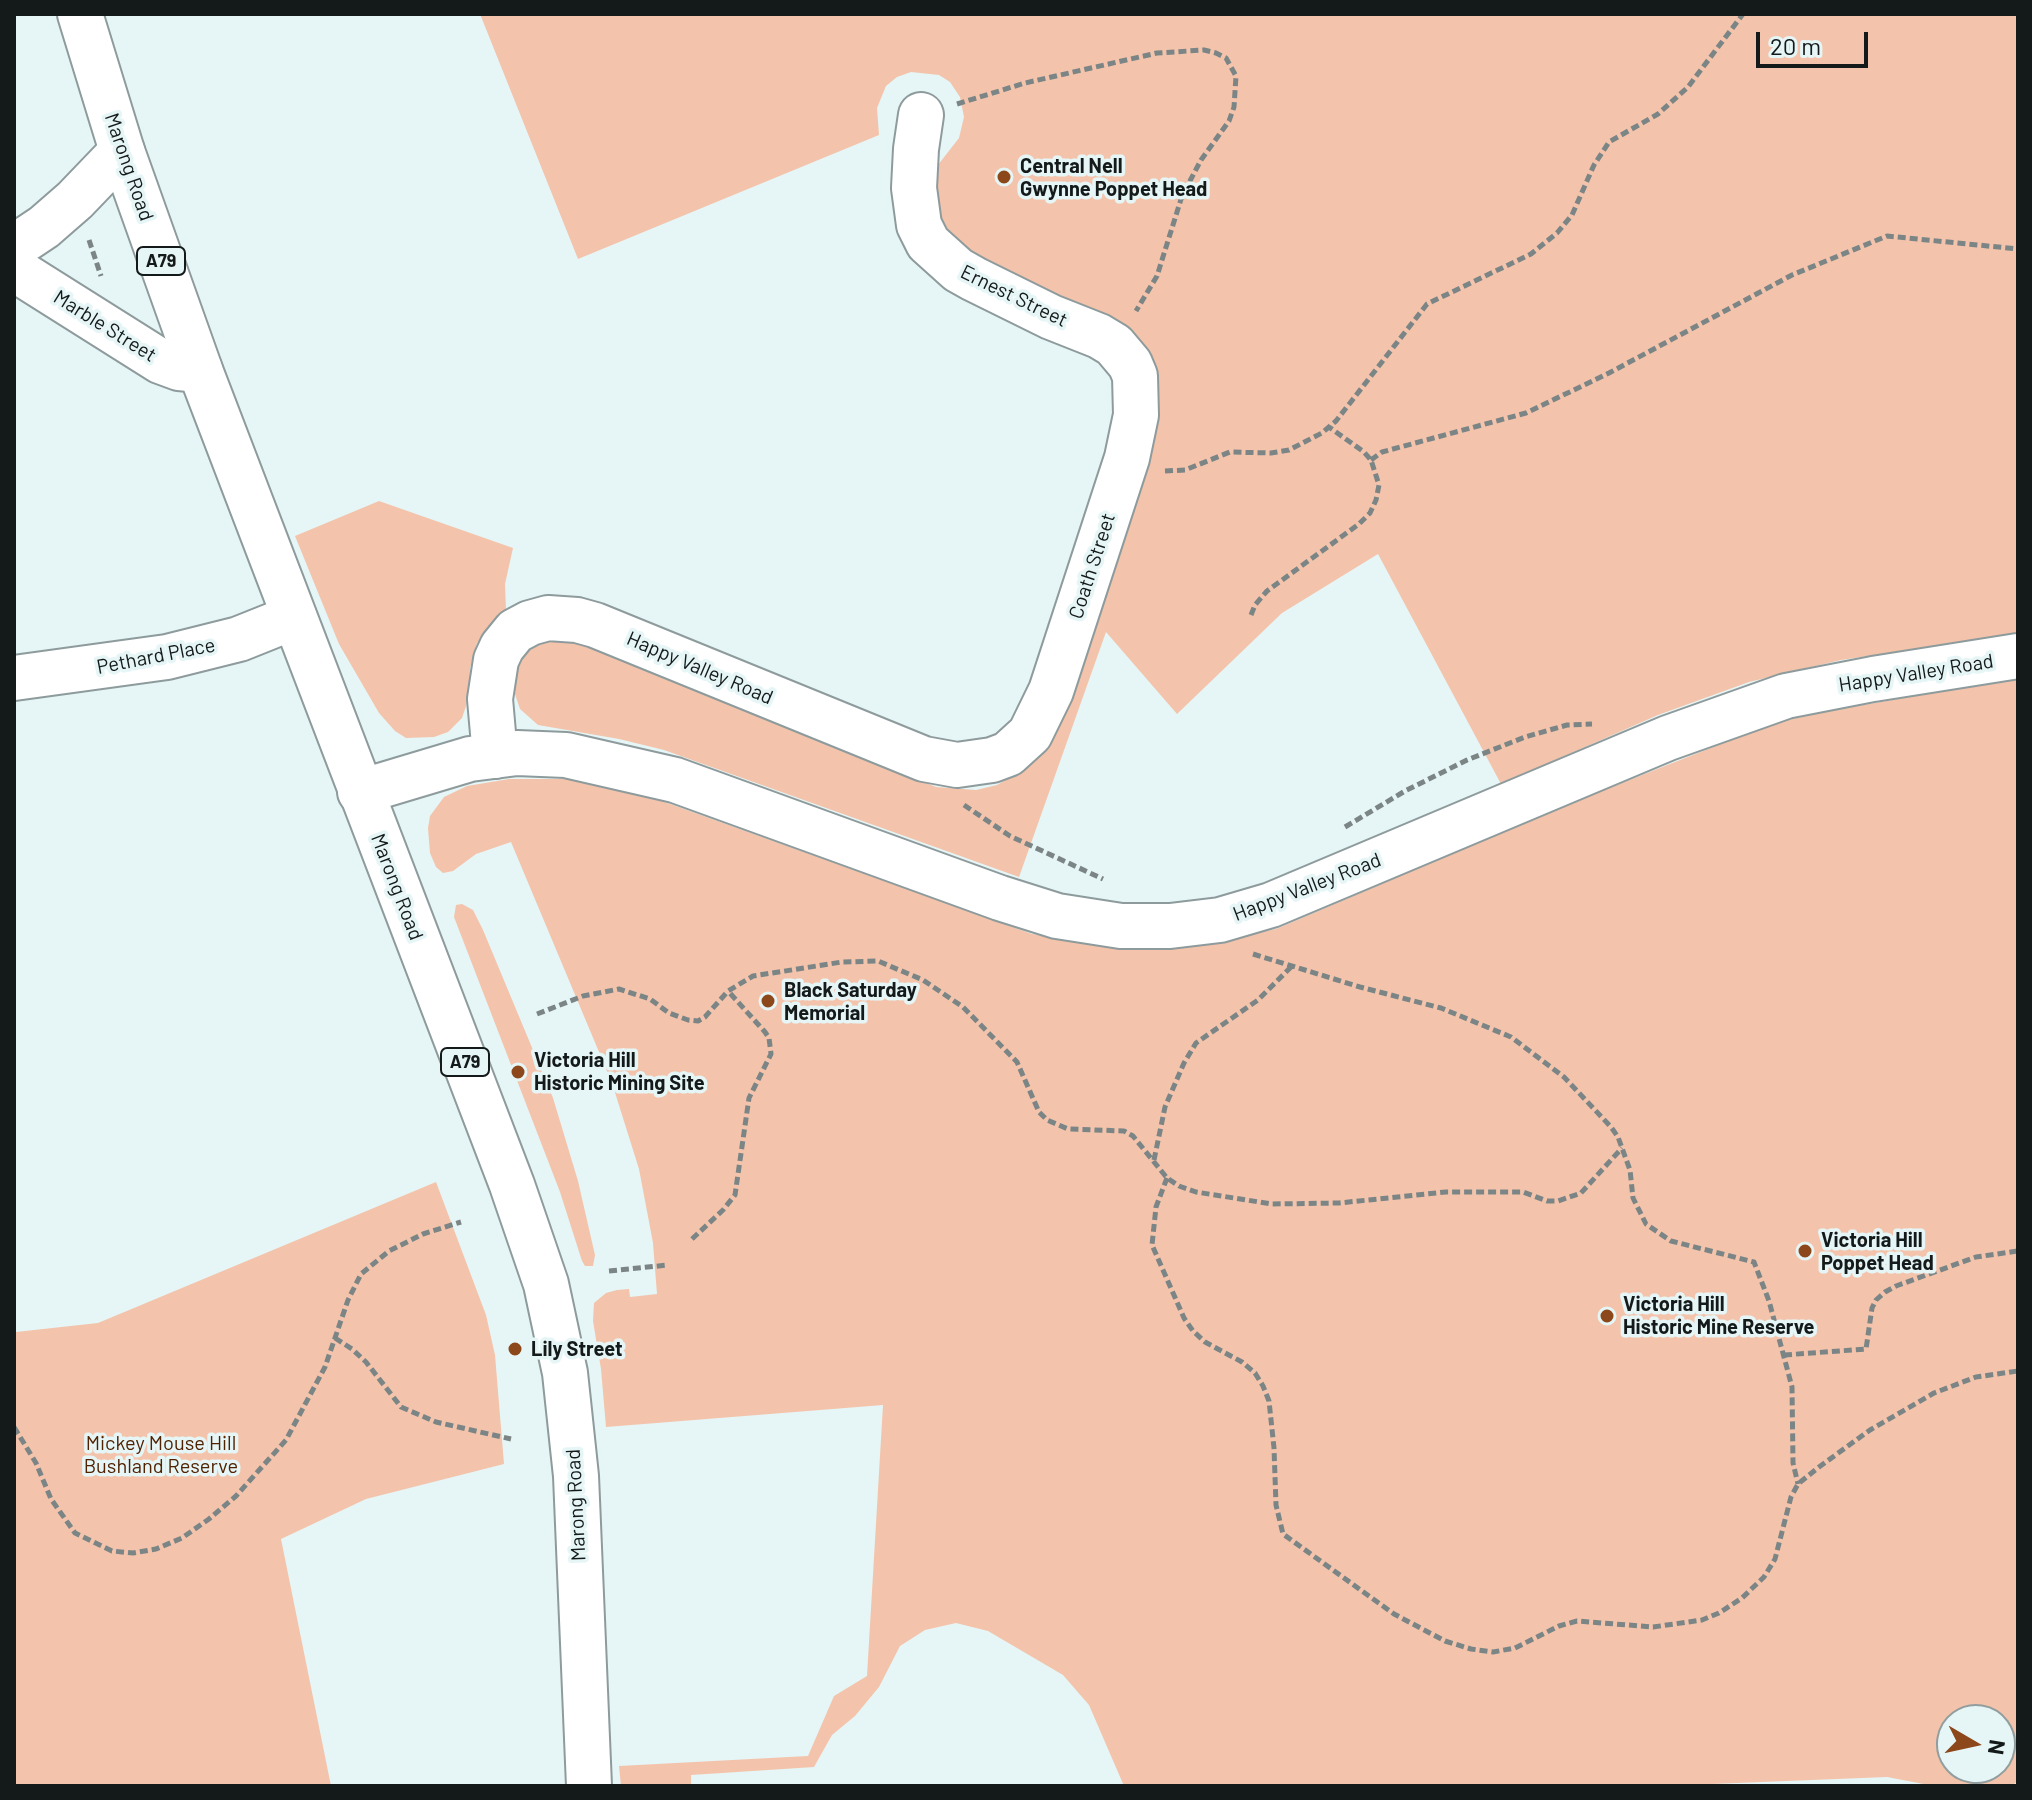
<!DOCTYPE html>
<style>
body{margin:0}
#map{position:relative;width:2032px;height:1800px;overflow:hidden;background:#e6f5f6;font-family:Barlow,sans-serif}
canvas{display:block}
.frame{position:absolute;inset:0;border:16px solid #141919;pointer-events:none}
.north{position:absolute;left:1936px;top:1704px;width:80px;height:80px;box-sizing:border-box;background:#e6f5f6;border:2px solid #929d9e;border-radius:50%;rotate:99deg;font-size:22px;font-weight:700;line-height:32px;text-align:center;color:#141919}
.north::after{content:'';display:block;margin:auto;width:28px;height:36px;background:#8c481b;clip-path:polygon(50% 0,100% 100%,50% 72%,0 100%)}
.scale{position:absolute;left:1756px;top:32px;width:112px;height:36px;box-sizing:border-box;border:4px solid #141919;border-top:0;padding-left:10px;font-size:24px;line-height:28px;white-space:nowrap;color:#141919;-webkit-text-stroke:6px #e6f5f6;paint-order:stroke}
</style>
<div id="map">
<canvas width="2032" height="1800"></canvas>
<div class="frame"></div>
<div class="north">N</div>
<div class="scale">20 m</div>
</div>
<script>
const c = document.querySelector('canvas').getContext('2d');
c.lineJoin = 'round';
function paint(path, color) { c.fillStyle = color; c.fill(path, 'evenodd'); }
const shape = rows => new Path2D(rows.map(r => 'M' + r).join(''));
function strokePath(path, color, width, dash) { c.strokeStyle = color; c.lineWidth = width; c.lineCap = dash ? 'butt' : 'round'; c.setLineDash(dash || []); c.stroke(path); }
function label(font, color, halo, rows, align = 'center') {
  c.font = font + ' Barlow,sans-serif'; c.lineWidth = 7; c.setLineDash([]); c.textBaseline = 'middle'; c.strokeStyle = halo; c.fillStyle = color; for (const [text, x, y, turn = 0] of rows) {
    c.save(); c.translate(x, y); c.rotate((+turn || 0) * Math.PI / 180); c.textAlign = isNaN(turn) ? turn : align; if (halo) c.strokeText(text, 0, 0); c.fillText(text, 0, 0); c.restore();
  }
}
const green = shape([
 [480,14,2018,14,2018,634,1841,660,1749,682,1658,715,1501,784,1378,554,1282,613,1177,714,1106,632,1019,877,664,750,619,739,538,725,520,709,512,685,517,663,531,645,551,637,580,642,936,787,976,790,997,785,1016,774,1044,750,1055,734,1063,710,1147,385,1045,304,937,233,934,170,959,138,964,117,960,97,950,82,939,75,911,72,897,77,886,86,877,108,879,135,578,259],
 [379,501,513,548,505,584,506,610,477,643,470,668,469,697,462,718,448,732,434,737,406,738,395,731,379,713,339,644,295,536],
 [2018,678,2018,1782,2010,1786,1934,1786,1887,1777,1662,1786,1124,1786,1089,1705,1063,1675,988,1631,956,1623,925,1630,900,1646,879,1687,855,1716,832,1735,814,1767,691,1775,691,1786,621,1786,619,1766,808,1756,834,1696,867,1676,883,1405,606,1427,601,1369,593,1321,594,1303,606,1293,617,1290,629,1289,630,1297,657,1294,653,1243,639,1169,612,1083,511,842,476,854,453,871,443,873,436,867,430,853,428,828,430,816,444,797,467,786,509,779,565,779,594,783,648,796,1032,934,1129,949,1196,945,1276,929,1571,803,1774,723,1823,712],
 [1952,1720,2000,1720,2000,1768,1952,1768],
 [462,904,473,910,483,930,553,1098,578,1181,595,1255,593,1266,585,1266,582,1261,560,1192,454,917,456,905],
 [436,1182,486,1315,495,1355,504,1464,366,1499,281,1539,331,1786,14,1786,14,1310,16,1332,98,1323]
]);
const path = shape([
 [957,104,1025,83,1157,53,1204,50,1216,53,1226,58,1236,76,1234,107,1229,121,1201,160,1182,196,1157,276,1136,311],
 [89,240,101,276],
 [1371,460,1382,452,1526,413,1609,373,1792,275,1887,236,2018,249],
 [1165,471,1185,470,1230,452,1271,453,1289,450,1322,433,1336,421,1427,304,1531,254,1557,233,1572,215,1594,165,1609,142,1658,114,1688,87,1743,14],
 [1251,615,1255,605,1267,591,1359,524,1370,513,1376,500,1379,485,1371,460,1364,452,1329,427],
 [964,805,1010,836,1103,879],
 [1345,827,1405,791,1467,760,1525,737,1567,725,1592,724],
 [1253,954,1360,987,1441,1008,1511,1037,1564,1077,1611,1127,1618,1137,1630,1170,1633,1198,1646,1224,1671,1241,1754,1262,1769,1301,1792,1387,1793,1463,1798,1484],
 [537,1014,583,996,619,989,650,999,669,1013,688,1020,698,1021,705,1017,728,991,753,976,842,962,878,961,923,980,963,1007,1017,1062,1039,1112,1047,1120,1068,1129,1124,1131,1133,1136,1167,1178,1179,1186,1196,1192,1272,1204,1339,1203,1446,1192,1523,1192,1547,1201,1558,1201,1581,1193,1622,1148],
 [1154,1160,1165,1107,1184,1063,1196,1043,1258,1000,1291,967],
 [1167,1178,1156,1207,1152,1245,1184,1318,1193,1331,1205,1342,1242,1362,1255,1373,1263,1386,1269,1401,1274,1448,1276,1505,1283,1534,1394,1614,1445,1641,1471,1649,1493,1652,1515,1648,1559,1626,1577,1621,1653,1627,1702,1620,1719,1613,1742,1598,1764,1577,1775,1559,1791,1497,1798,1484,1819,1467,1870,1430,1934,1393,1976,1377,2018,1371],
 [692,1239,723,1210,735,1195,749,1098,771,1054,769,1038,765,1032,728,991],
 [609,1271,668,1265],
 [335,1338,352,1349,366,1362,401,1407,436,1422,511,1439],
 [1784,1355,1866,1349,1872,1308,1876,1300,1885,1292,1896,1286,1976,1257,2018,1251],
 [14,1427,36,1463,51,1499,75,1533,112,1551,133,1553,156,1549,182,1538,209,1519,236,1496,286,1440,325,1367,348,1300,361,1274,389,1251,423,1234,461,1222]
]);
const street = shape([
 [14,247,44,227,75,200,122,151],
 [14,269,160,361,179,368,200,370],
 [14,678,167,657,239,639,294,617],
 [495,756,490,699,496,660,502,647,515,631,530,623,548,618,577,620,595,625,924,759,957,765,992,760,1008,754,1030,734,1051,691,1127,458,1136,415,1135,376,1130,364,1114,345,1099,336,1051,317,974,279,958,270,928,243,919,225,914,188,916,149,921,115]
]);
const secondary = shape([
 [360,792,470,759,517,753,566,755,675,780,1000,898,1057,916,1121,926,1170,926,1220,920,1271,905,1668,738,1786,696,1873,679,2018,656]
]);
const highway = shape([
 [80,14,122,151,200,370,512,1185,546,1284,565,1373,576,1476,589,1786]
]);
const markers = [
 [1004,177,8,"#8c481b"],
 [768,1001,8,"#8c481b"],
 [518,1072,8,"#8c481b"],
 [1805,1251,8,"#8c481b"],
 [1607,1316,8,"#8c481b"],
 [515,1349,8,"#8c481b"]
];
const shields = [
 [161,261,48],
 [465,1062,48]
];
const shieldNames = [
 ["A79",161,261],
 ["A79",465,1062]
];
const poiNames = [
 ["Central Nell",1020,166],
 ["Gwynne Poppet Head",1020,189],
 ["Black Saturday",784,990],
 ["Memorial",784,1013],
 ["Victoria Hill",534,1060],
 ["Historic Mining Site",534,1083],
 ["Victoria Hill",1821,1240],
 ["Poppet Head",1821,1263],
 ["Victoria Hill",1623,1304],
 ["Historic Mine Reserve",1623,1327],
 ["Lily Street",531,1349]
];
const streetNames = [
 ["Marong Road",129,167,71],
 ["Ernest Street",1014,296,26],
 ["Marble Street",105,326,32],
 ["Coath Street",1092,566,-72],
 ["Pethard Place",156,656,-11],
 ["Happy Valley Road",700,668,23],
 ["Happy Valley Road",1916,673,-9],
 ["Marong Road",397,887,69],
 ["Happy Valley Road",1307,887,-21],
 ["Marong Road",576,1505,-93]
];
const parkNames = [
 ["Mickey Mouse Hill",161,1443],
 ["Bushland Reserve",161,1466]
];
paint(green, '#f3c4ab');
strokePath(street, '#8e9b9d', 48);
strokePath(secondary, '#8e9b9d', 48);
strokePath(highway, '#8e9b9d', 48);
strokePath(path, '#7c8586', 5, [8, 4]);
strokePath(street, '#fff', 44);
strokePath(secondary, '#fff', 44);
strokePath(highway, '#fff', 44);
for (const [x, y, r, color] of markers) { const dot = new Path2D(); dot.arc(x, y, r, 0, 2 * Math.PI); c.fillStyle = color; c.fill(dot); strokePath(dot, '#e6f5f6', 3); }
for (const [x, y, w] of shields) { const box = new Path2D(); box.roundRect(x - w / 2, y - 14, w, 28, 6); c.fillStyle = '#e6f5f6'; c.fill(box); strokePath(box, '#141919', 2); }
label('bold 18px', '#141919', null, shieldNames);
label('bold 20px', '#141919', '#e6f5f6', poiNames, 'left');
label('20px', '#141919', '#e6f5f6', streetNames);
label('20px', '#512201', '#e6f5f6', parkNames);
</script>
